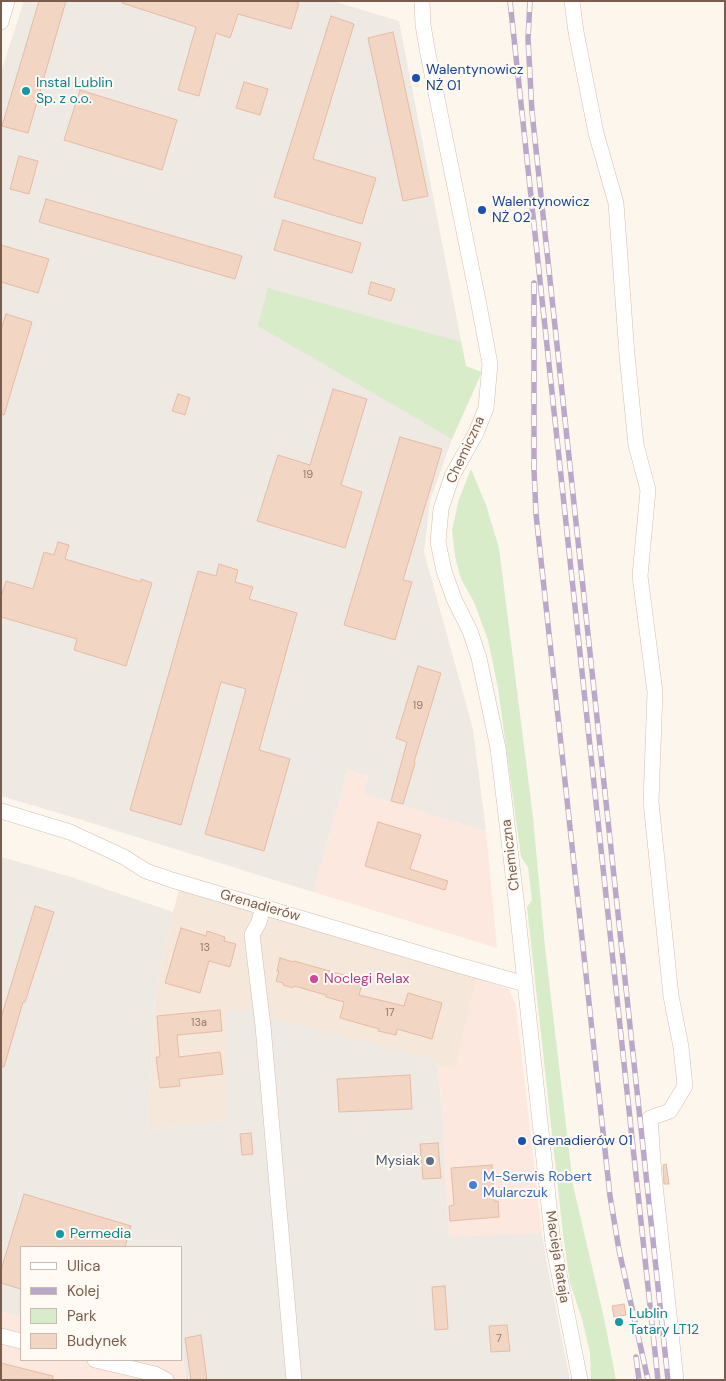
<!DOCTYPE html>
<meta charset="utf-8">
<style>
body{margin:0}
#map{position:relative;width:726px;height:1381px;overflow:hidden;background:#fdf6ec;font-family:"DM Sans",sans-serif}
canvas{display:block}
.frame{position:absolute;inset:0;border:2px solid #7a5c4d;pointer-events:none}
.legend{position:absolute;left:20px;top:1246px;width:162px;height:115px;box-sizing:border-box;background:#fffaf3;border:1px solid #cabbb1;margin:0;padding:6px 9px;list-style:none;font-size:15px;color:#7a5c4d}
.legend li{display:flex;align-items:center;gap:10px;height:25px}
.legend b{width:25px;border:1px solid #cabbb1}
</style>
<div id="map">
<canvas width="726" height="1381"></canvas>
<div class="frame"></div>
<ul class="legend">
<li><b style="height:6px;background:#fff"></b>Ulica</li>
<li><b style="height:6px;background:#b9a8c9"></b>Kolej</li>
<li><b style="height:14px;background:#d8ecc9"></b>Park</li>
<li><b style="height:14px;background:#f3d5c3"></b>Budynek</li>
</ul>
</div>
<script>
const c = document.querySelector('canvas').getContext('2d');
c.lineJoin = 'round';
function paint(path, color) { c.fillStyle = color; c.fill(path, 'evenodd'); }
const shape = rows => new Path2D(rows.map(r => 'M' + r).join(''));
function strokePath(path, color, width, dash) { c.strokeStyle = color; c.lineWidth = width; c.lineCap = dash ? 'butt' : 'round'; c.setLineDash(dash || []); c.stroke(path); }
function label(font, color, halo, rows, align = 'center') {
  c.font = font + ' "DM Sans",sans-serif'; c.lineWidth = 4; c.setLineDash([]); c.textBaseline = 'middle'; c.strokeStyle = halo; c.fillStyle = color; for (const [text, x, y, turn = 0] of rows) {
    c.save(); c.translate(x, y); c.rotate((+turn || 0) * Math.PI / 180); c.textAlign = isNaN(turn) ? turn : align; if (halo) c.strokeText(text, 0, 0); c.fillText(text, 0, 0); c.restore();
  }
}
const residential = shape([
 [179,890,477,978,455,1070,438,1066,437,1060,273,1019,228,1120,149,1130,148,1121,155,998,173,912]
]);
const commercial = shape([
 [348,770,368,776,363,794,486,831,497,948,313,892],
 [477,978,509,989,516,1006,542,1233,449,1238,442,1109,438,1066,455,1069],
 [1,1311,21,1317,21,1360,181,1359,183,1359,186,1380,1,1380]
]);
const industrial = shape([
 [24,1,333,1,399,21,466,366,395,346,452,439,430,501,424,552,473,729,486,831,363,794,368,776,348,770,313,892,82,820,1,796,1,72],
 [1,857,68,876,173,912,155,998,148,1121,149,1130,228,1120,227,1010,272,1009,274,1019,437,1060,442,1109,449,1237,542,1233,545,1254,570,1380,186,1380,183,1360,181,1359,181,1247,21,1247,21,1317,1,1311]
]);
const green = shape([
 [268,288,461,342,466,366,482,372,452,439,258,326],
 [471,469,486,505,499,548,533,817,545,947,573,1185,604,1318,616,1380,591,1380,590,1353,582,1319,570,1283,563,1234,527,907,532,900,528,867,521,857,498,688,488,640,474,602,461,579,455,556,452,530,459,499]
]);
const building = shape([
 [39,1,66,1,28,133,2,126,39,1],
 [122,1,292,1,299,3,291,29,238,14,230,38,216,33,199,96,178,90,196,27,122,3,122,1],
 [331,16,354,24,313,159,376,178,362,224,274,197,331,16],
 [393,32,428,196,403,201,368,38,393,32],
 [244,82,268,89,260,115,236,108,244,82],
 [80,90,177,120,162,170,64,140,80,90],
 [19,156,38,161,29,194,10,189,19,156],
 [46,199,242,256,235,279,39,222,46,199],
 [283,220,361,243,352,273,274,250,283,220],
 [1,245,49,259,38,293,1,282,1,245],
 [371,282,395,289,391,301,368,294,371,282],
 [6,314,32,322,4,415,1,414,1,330,6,314],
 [333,389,367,399,341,485,362,492,345,548,257,521,278,455,310,465,333,389],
 [178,394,190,398,185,415,172,411,178,394],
 [400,437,442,449,403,580,412,582,395,640,344,625,400,437],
 [58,542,69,545,65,559,141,582,141,579,152,583,126,666,74,650,77,639,1,617,1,597,6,581,33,589,44,552,54,555,58,542],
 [219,564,238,570,235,582,253,587,249,599,297,613,259,750,290,759,264,851,205,834,246,689,221,682,181,825,130,810,198,571,216,576,219,564],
 [418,666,441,673,414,762,415,763,403,804,391,801,407,742,396,738,418,666],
 [378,822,421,835,410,869,448,881,445,890,365,866,378,822],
 [35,906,54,912,25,1002,23,1002,4,1067,1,1067,1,1018,35,906],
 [181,928,206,936,207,931,225,937,224,941,236,944,230,967,209,961,200,993,165,983,181,928],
 [280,958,293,962,294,961,351,977,350,982,362,985,359,995,404,1006,408,993,442,1003,432,1039,397,1029,396,1035,378,1031,379,1029,340,1018,344,1002,326,997,326,995,294,986,293,988,283,985,283,983,276,981,279,971,277,971,280,958],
 [220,1010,222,1031,177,1035,179,1057,220,1052,223,1074,179,1079,180,1086,160,1088,156,1057,160,1057,157,1016,220,1010],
 [410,1075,412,1109,339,1112,337,1079,410,1075],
 [251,1133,253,1154,242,1155,240,1134,251,1133],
 [438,1143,441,1178,423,1179,420,1144,438,1143],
 [666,1164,669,1184,664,1184,663,1165,666,1164],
 [492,1165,494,1201,498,1201,499,1217,450,1221,449,1206,454,1205,451,1168,492,1165],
 [24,1194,131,1226,125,1247,21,1247,21,1289,1,1283,1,1270,24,1194],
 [445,1286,448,1329,435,1330,432,1287,445,1286],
 [624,1304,626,1315,614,1317,612,1306,624,1304],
 [507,1325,510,1351,491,1352,489,1326,507,1325],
 [201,1335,207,1380,191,1380,185,1338,201,1335],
 [1,1363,53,1376,52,1380,1,1380,1,1363]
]);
const minor = shape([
 [422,1,423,25,428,54,479,305,490,364,486,408,476,433,452,476,441,509,438,542,444,571,454,599,470,631,479,658,498,748,517,908,553,1243,580,1380],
 [572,1,576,32,596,133,616,203,627,355,636,445,648,490,640,576,655,692,651,802,671,996,681,1047,685,1086,670,1111,650,1118,654,1175,676,1380],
 [1,22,7,1],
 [1,811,70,832,124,857,146,871,172,880,458,965,525,984],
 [263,907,259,922,252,935,263,1026,294,1380],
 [1,1336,21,1341],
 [95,1360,155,1374,166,1380]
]);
const rail = shape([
 [510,1,658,1380],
 [530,1,528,39,532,112,668,1380],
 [534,283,534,469,536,514,610,1196,619,1250,648,1380],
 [636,1357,639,1380]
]);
const markers = [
 [416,78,5,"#1a4fb4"],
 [26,91,5,"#0f9aa8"],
 [482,210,5,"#1a4fb4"],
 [314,979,5,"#d1479c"],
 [522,1141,5,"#1a4fb4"],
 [430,1161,5,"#5c6f8a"],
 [473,1185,5,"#3f7fe0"],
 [60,1234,5,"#0f9aa8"],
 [619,1322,5,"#0f9aa8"]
];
const numberNames = [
 ["19",308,475],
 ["19",418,706],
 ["13",205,948],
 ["17",390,1013],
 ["13a",199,1023],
 ["7",499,1339]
];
const transitNames = [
 ["Walentynowicz",426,70],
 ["NŻ 01",426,86],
 ["Walentynowicz",492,202],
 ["NŻ 02",492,218],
 ["Grenadierów 01",532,1141]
];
const cultureNames = [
 ["Instal Lublin",36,83],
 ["Sp. z o.o.",36,99],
 ["Permedia",70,1234],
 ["Lublin",629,1314],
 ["Tatary LT12",629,1330]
];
const streetNames = [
 ["Chemiczna",466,450,-65],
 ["Chemiczna",511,855,-97],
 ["Grenadierów",260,906,16],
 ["Macieja Rataja",557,1257,81]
];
const hotelNames = [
 ["Noclegi Relax",324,979]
];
const serviceNames = [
 ["Mysiak",420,1161]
];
const shopNames = [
 ["M-Serwis Robert",483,1177],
 ["Mularczuk",483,1193]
];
paint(residential, '#f5e8da');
paint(commercial, '#fde8e0');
paint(industrial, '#efe9e4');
paint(green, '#d8ecc9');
paint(building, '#f3d5c3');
strokePath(building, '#e6bba3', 1);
strokePath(minor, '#d1beb0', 16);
strokePath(minor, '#fff', 15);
strokePath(rail, '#b9a8c9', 5.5);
strokePath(rail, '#fffaf3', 4, [11]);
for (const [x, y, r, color] of markers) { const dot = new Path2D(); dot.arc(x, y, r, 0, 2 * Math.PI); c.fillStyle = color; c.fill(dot); strokePath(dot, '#fffaf3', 2); }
label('11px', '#987a6a', null, numberNames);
label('14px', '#164399', '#fffaf3', transitNames, 'left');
label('14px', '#0d838f', '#fffaf3', cultureNames, 'left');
label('14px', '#7a5c4d', '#fffaf3', streetNames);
label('14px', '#b23c85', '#fffaf3', hotelNames, 'left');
label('14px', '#4e5e75', '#fffaf3', serviceNames, 'right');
label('14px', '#366cbe', '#fffaf3', shopNames, 'left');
</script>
